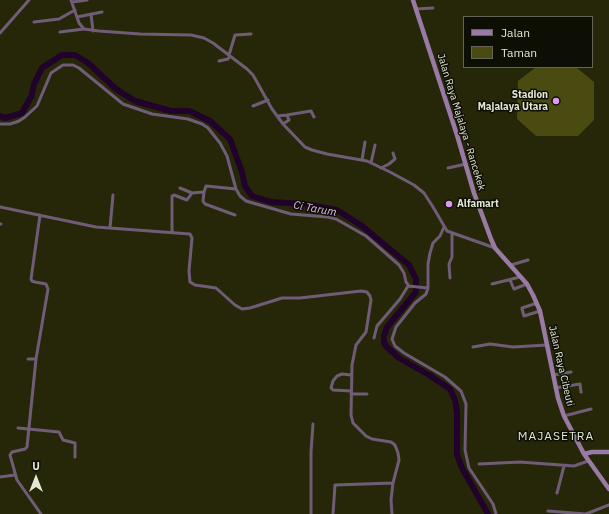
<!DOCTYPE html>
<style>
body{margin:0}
#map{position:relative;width:609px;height:514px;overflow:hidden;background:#262709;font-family:"IBM Plex Sans",sans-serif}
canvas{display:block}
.legend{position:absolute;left:463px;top:16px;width:130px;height:52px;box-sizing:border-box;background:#0e0f04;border:1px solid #646558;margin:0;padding:5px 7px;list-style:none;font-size:12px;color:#e5e7d5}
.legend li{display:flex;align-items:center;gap:8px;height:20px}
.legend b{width:20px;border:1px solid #646558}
.north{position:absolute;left:16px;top:458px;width:40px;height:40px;-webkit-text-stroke:3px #0e0f04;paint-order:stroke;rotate:0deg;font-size:11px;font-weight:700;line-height:16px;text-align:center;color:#e5e7d5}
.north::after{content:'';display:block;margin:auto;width:14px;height:18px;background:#e5e7d5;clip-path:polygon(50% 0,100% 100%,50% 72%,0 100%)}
</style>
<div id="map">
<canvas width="609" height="514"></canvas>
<ul class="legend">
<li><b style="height:5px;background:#997aa4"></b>Jalan</li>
<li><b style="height:11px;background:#494b11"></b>Taman</li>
</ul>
<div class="north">U</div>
</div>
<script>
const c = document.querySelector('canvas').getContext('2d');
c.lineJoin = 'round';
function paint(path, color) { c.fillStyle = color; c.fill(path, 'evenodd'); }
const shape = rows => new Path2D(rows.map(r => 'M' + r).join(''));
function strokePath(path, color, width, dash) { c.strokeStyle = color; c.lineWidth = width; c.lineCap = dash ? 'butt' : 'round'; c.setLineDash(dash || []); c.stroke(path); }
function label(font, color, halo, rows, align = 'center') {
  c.font = font + ' "IBM Plex Sans",sans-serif'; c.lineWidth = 3; c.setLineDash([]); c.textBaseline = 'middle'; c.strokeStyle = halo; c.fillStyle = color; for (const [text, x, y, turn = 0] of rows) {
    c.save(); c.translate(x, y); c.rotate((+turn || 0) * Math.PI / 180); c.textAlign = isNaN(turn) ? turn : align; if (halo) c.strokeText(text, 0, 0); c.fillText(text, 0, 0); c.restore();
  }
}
const green = shape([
 [535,68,577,68,594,82,594,120,578,136,536,136,517,119,518,81]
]);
const river = shape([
 [0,116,5,118,22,113,32,95,34,84,42,68,62,55,75,55,88,63,116,89,135,101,171,111,189,111,210,121,230,139,242,172,245,186,252,196,271,202,304,204,337,210,362,226,409,265,416,279,416,292,387,327,384,336,384,343,387,347,399,358,429,375,450,389,455,400,457,412,457,455,462,468,488,514]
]);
const street = shape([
 [71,0,79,23,84,29,99,31,140,34,191,35,204,38,213,43,247,69,253,75,272,109,283,124,305,147,312,150,327,154,367,161,390,172,414,185,424,193,433,207,447,231,495,248],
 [72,2,87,0],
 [416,9,433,8],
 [91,14,93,31],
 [77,17,102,12],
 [34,22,59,19,75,10],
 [60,32,84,29],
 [0,33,29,0],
 [229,55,235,35,251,34],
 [219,61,228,59,230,56],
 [253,106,268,100],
 [287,115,311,111,314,117],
 [277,116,287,115,289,120,283,124],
 [0,124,10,124,19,121,25,117,37,106,51,73,63,65,73,65,79,68,123,104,152,114,188,119,202,124,208,128,220,143,227,156,236,189,240,196,246,201,291,214,328,217,336,219,366,236,399,265,404,273,406,282,409,286],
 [362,160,365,142],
 [371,163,375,145],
 [381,168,389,164,395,159,393,153],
 [448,168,466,164],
 [180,188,192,193],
 [204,192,206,186,236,189],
 [0,207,96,227,190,234,192,238,189,271,190,282,195,285,216,288,235,305,242,309,250,308,282,298,300,298,361,291,367,292,370,296,371,300,366,332,356,345,352,365,351,415,353,423,366,436,372,439,391,442,395,445,398,453,399,460,393,483,391,500,392,514],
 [40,215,31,279,32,281,35,282,46,284,48,289,36,359,27,447,25,449,12,452,10,455,17,480,41,514],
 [0,224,1,224],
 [110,228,113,195],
 [172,232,172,196,174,195,187,200,192,193,204,192,203,201,205,204,235,215],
 [511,265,528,260],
 [450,278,449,264,452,257,452,233],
 [510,280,514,289,527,284],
 [492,284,520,277],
 [428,288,428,264,430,253,433,243,440,236,444,227],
 [537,303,522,308,522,309,524,316,540,311],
 [374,338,377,326,400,299,408,286,428,288,426,294,415,303,396,327,392,339,395,346,404,353,445,377,461,391,466,404,465,450,469,468,493,504,496,514],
 [473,347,490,344,513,347,547,345],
 [28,359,36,359],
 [553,375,571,372],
 [555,388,580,384,581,392],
 [351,391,333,390,331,388,333,381,337,376,342,374,351,375],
 [351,394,367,394],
 [564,416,591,409],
 [18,428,59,432,63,440,75,443,75,457],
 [479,464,520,462,574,466,588,461],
 [0,477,15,475],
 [557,493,564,466],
 [548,511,586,514,609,505],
 [311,514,311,452,313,424],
 [333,514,335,485,393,483]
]);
const secondary = shape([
 [413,0,457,135,474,193,491,239,495,248,527,284,533,295,540,311,558,398,564,416,584,454,609,489],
 [584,454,592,452,609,452]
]);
const markers = [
 [556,101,4,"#dc99f4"],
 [449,204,4,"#dc99f4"]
];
const poiNames = [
 ["Stadion",548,95],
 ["Majalaya Utara",548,107],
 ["Alfamart",457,204,"left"]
];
const streetNames = [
 ["Jalan Raya Majalaya - Rancekek",461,122,73],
 ["Jalan Raya Cibeuti",561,366,77]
];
const waterNames = [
 ["Ci Tarum",315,209,10]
];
const quarterNames = [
 ["MAJASETRA",556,437]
];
paint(green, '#494b11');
strokePath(river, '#21022a', 6);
strokePath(street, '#6f5c76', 3);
strokePath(secondary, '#997aa4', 4.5);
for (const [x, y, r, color] of markers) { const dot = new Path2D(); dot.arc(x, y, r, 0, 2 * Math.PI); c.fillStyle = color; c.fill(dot); strokePath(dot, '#0e0f04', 1.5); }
label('bold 10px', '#e5e7d5', '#0e0f04', poiNames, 'right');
label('10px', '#e5e7d5', '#0e0f04', streetNames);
label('italic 11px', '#e9b6fb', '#0e0f04', waterNames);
c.letterSpacing = '1px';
label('12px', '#e5e7d5', '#0e0f04', quarterNames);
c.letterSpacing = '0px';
</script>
